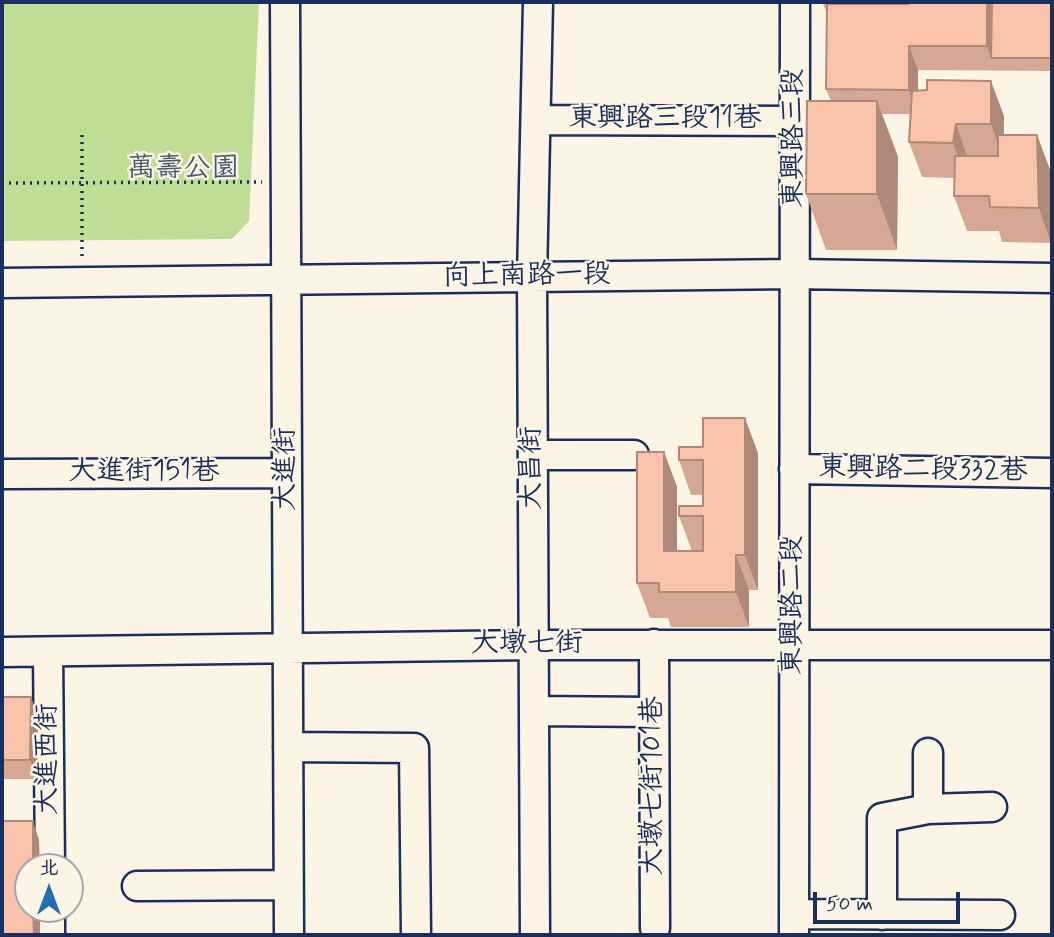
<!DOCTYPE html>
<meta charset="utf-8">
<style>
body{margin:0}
#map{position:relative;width:1054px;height:937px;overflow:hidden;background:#fcf5e5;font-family:Mynerve,"LXGW WenKai TC",sans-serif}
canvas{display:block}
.frame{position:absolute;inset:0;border:4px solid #1b2f5e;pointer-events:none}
.north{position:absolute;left:14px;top:853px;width:70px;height:70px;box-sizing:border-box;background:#fcf5e5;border:2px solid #a2a6af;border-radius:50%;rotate:0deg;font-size:19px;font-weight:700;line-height:28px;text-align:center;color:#1b2f5e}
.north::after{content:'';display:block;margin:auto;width:24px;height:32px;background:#1f6fb2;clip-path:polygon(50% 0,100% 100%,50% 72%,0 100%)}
.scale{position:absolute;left:813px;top:892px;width:147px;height:32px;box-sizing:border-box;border:4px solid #1b2f5e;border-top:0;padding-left:9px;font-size:21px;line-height:24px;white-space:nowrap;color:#1b2f5e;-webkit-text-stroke:5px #fcf5e5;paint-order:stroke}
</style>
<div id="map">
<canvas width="1054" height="937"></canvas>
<div class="frame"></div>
<div class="north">北</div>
<div class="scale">50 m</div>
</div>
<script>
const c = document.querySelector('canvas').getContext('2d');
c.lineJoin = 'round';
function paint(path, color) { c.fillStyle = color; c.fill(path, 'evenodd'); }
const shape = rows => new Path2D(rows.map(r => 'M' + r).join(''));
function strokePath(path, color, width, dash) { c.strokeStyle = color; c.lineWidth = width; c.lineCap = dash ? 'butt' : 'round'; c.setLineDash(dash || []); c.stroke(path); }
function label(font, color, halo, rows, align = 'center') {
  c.font = font + ' Mynerve,"LXGW WenKai TC",sans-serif'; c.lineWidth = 5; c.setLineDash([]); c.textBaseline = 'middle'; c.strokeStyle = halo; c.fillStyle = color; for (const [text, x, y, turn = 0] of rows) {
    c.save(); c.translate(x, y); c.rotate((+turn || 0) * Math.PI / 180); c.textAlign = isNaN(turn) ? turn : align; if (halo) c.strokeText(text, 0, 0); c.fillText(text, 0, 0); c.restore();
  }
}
const green = shape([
 [2,2,259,2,249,221,232,239,2,241]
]);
const path = shape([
 [82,135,82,259],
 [2,183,262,182]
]);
const minor = shape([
 [285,2,289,935],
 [536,120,794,121],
 [2,283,795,274,1052,278],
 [534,455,634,455],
 [794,469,1052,473],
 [2,474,287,473],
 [654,644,655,928],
 [2,652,533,645,1052,645],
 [48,652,50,867],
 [534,711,654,712],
 [288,747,414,748,416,935],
 [928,753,928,809],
 [137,886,288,885],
 [50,909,50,935],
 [794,914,1000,915],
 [882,915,882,818,928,809,992,807],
 [535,935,532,277,538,2],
 [794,935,795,2]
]);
const wall = shape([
 [822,2,892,2,892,4,1052,2,1052,71,918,70,918,90,1004,116,1004,135,1037,135,1050,170,1051,243,1002,242,999,231,967,231,954,196,954,178,922,177,909,142,911,114,882,114,898,157,897,250,826,250,806,194,831,101,826,89,827,11,826,11],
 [664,452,677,487,677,551,692,551,679,516,703,506,703,495,691,495,679,460,758,453,758,590,749,590,749,627,671,627,668,618,650,618,637,583],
 [2,697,38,716,37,779,2,779]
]);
const shadedWall = shape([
 [987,2,996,2,991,58,987,46],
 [909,46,918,70,918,114,909,90],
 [991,81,1004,116,1003,159,991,124],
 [877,101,898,157,897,250,877,194],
 [956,124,968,159,966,178,953,143],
 [1037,135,1050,170,1051,243,1039,208],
 [745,418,758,453,758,590,745,555],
 [664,452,677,487,677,586,664,551],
 [736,555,749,590,749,627,736,592],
 [31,697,38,716,37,779,30,760],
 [33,821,39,840,40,867,33,867],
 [33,909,40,909,40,935,34,935]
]);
const building = shape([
 [909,2,987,2,987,46,909,46,909,90,826,89,827,4,909,4,909,2],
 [992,2,1052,2,1052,58,991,58,992,2],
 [927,80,991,81,991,124,956,124,953,143,909,142,912,91,927,90,927,80],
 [807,101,877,101,877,194,806,194,807,101],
 [998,135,1037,135,1039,208,990,207,989,196,954,196,955,156,998,156,998,135],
 [703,418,745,418,745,555,736,555,736,592,659,592,659,583,637,583,637,452,664,452,664,551,703,551,703,516,679,516,679,506,703,506,703,460,679,460,679,447,703,447,703,418],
 [2,697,31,697,30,760,2,760,2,697],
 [2,821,33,821,33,867,28,867,28,909,33,909,34,935,2,935,2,821]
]);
const streetNames = [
 ["東興路三段11巷",665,120],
 ["東興路三段",795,138,-90],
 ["向上南路一段",527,277,-1],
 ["大昌街",533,468,-90],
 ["大進街",287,469,-90],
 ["東興路二段332巷",923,471,1],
 ["大進街151巷",144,473],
 ["東興路二段",794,605,-90],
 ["大墩七街",527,645],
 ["大進西街",49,759,-90],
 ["大墩七街101巷",654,786,-90]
];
const parkNames = [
 ["萬壽公園",183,170]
];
paint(green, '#c0dd95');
strokePath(minor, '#1b2f5e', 33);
strokePath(path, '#1b2f5e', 3.5, [2, 5]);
strokePath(minor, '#fcf5e5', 28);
paint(wall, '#d6a893');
paint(shadedWall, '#ae8878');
paint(building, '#f9c3ab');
strokePath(building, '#ae8878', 2);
label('28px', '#1b2f5e', '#fcf5e5', streetNames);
label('28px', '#445a6c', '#fcf5e5', parkNames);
</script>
